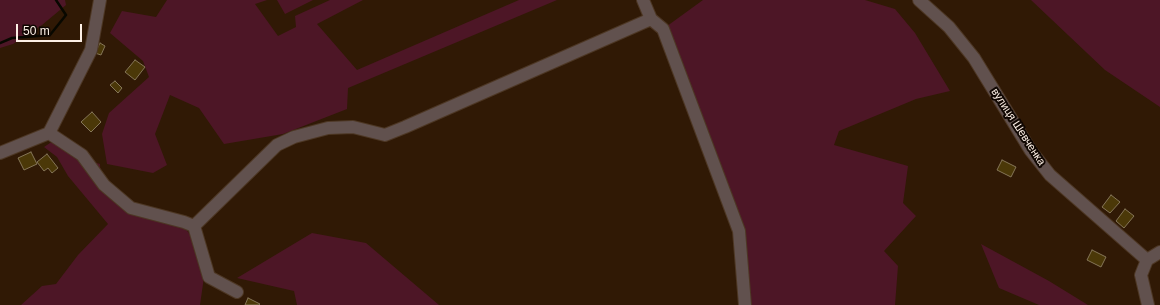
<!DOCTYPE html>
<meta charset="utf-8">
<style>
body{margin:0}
#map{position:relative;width:1160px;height:305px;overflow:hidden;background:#301905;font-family:Arial,sans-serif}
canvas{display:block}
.scale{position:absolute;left:16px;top:24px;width:66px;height:18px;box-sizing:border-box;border:2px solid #fdf0e6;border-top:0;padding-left:5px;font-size:12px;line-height:14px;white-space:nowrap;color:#fdf0e6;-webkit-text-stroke:3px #100702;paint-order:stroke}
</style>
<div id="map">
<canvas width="1160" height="305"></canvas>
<div class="scale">50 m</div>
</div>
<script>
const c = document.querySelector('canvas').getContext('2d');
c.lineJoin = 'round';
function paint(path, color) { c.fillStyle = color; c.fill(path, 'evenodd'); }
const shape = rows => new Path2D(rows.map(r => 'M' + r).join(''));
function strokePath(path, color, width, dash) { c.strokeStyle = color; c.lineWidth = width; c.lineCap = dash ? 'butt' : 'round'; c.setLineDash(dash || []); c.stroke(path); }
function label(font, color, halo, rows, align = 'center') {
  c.font = font + ' Arial,sans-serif'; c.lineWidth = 4; c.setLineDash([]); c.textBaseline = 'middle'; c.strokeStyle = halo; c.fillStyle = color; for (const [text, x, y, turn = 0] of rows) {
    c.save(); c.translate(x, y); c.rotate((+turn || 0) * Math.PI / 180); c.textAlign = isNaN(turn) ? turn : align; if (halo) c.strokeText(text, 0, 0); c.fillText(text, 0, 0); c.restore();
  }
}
const green = shape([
 [0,0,65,0,66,5,42,25,13,44,0,48],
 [167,0,267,0,255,4,278,36,296,27,295,16,330,0,363,0,317,24,357,70,519,0,557,0,348,88,347,109,283,134,224,144,199,108,170,95,155,134,167,165,153,173,107,164,102,134,109,113,149,77,143,61,110,33,122,11,156,17],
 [277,0,313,0,285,14],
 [703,0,865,0,895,9,915,33,950,91,916,99,839,131,834,145,908,166,903,203,916,216,884,251,898,266,895,305,745,305,739,231,663,29],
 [1031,0,1160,0,1160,107,1105,70],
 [53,141,74,156,100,164,101,188,157,221,184,226,192,238,204,277,200,305,21,305,42,286,56,284,78,255,108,224,68,176,57,157,44,147],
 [312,233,366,243,439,305,297,305,294,291,237,278],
 [981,244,1049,281,1088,305,1039,305,999,288]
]);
const stream = shape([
 [0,43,12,38,50,35,66,15,56,0]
]);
const building = shape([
 [100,43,105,46,101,55,95,53,100,43],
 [135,60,145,67,135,80,125,72,135,60],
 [115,81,122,88,118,93,110,85,115,81],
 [92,112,101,122,91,132,81,122,92,112],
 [31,152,37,164,24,170,18,158,31,152],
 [47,154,58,168,52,173,48,168,44,171,37,162,47,154],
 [1002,160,1016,167,1011,177,997,170,1002,160],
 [1111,195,1120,202,1110,213,1102,207,1111,195],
 [1125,209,1134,216,1124,228,1116,221,1125,209],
 [1092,250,1106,257,1101,267,1087,260,1092,250],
 [248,298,260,304,259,305,245,305,248,298]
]);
const minor = shape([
 [919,0,949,27,974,58,1031,151,1050,175,1147,260,1160,252],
 [651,19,663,29,739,231,745,305],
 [49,133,82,155,104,185,131,208,184,222,194,226,277,145,294,137,328,128,353,127,385,135,405,127,651,19,643,0],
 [0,153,49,133,91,50,100,0],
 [194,226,209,277,237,292],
 [1147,260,1141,275,1148,305]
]);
const streetNames = [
 ["вулиця Шевченка",1018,127,57]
];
paint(green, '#4d1626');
strokePath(stream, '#080800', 2.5);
paint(building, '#4b3808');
strokePath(building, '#857658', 1);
strokePath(minor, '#4d3724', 14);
strokePath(minor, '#61514e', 12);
label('11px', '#fdf0e6', '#100702', streetNames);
</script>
